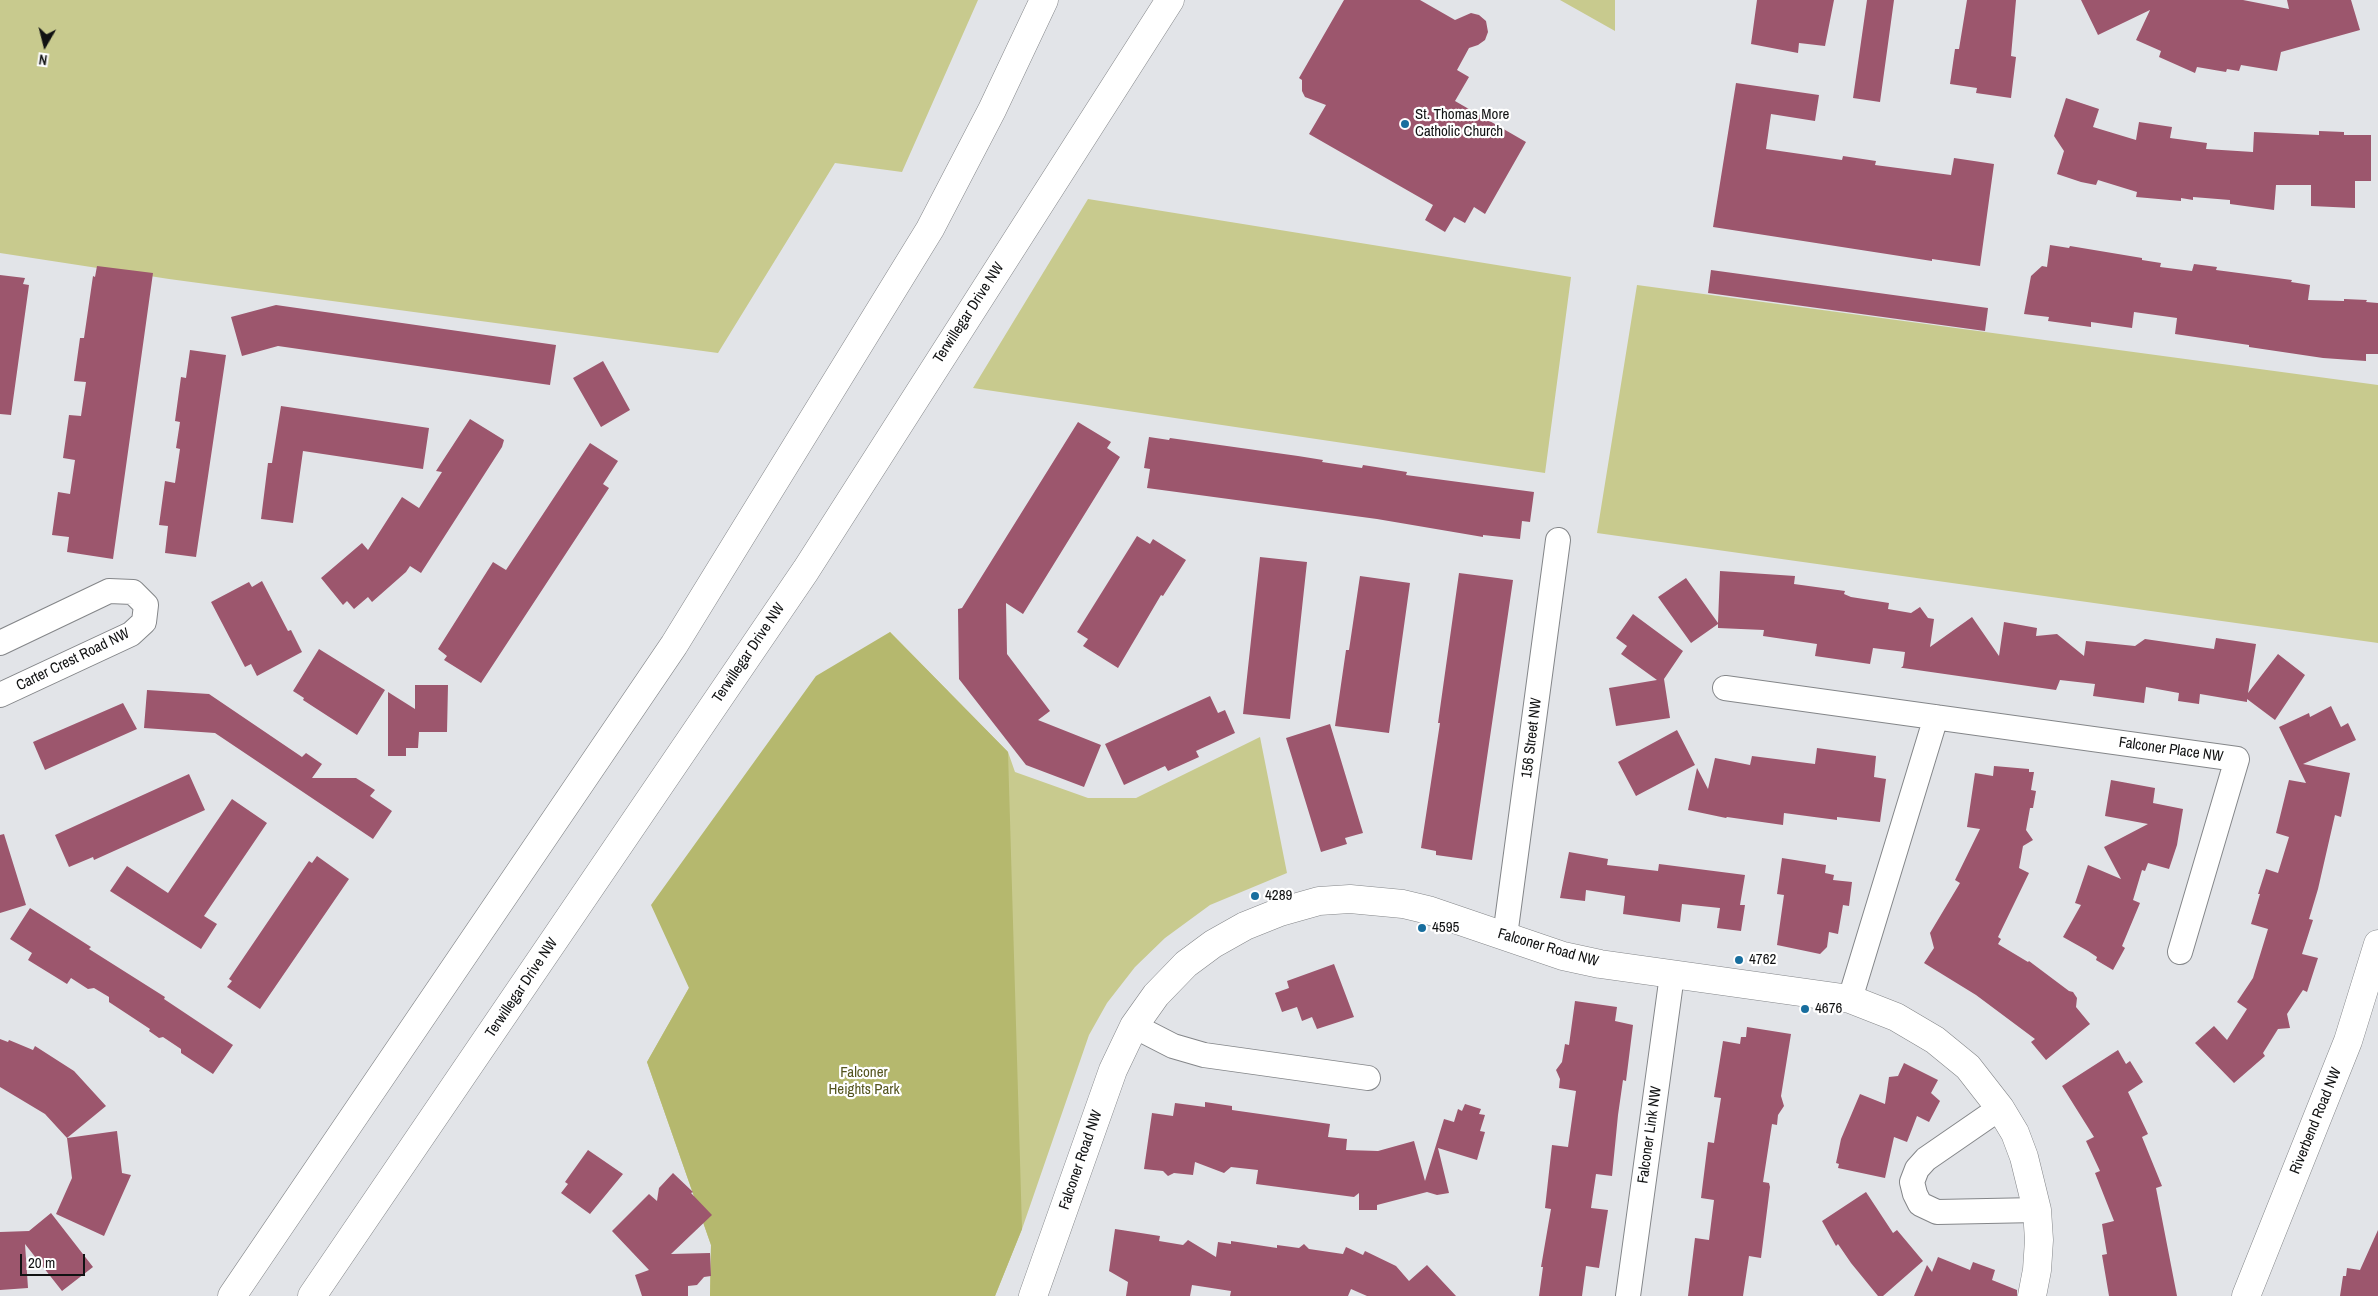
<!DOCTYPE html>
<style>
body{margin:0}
#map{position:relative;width:2378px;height:1296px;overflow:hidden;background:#e2e4e8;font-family:"Archivo Narrow",sans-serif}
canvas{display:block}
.north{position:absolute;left:20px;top:20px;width:50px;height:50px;-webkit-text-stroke:4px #fff;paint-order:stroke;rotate:188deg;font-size:14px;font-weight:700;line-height:20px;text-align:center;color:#111213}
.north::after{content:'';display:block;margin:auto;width:18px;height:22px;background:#111213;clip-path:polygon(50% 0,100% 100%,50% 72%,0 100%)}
.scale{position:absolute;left:20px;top:1254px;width:65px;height:22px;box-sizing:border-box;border:2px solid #111213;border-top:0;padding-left:6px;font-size:15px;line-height:18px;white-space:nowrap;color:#111213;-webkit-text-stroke:4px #fff;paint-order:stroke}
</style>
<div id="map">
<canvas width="2378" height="1296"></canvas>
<div class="north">N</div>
<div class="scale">20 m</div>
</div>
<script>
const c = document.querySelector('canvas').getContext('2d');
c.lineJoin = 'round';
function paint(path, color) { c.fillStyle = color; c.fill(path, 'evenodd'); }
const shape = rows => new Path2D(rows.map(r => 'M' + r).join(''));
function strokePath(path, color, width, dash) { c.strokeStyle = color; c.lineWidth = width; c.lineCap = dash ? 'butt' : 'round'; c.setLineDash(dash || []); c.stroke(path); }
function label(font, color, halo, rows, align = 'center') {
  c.font = font + ' "Archivo Narrow",sans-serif'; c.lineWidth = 4.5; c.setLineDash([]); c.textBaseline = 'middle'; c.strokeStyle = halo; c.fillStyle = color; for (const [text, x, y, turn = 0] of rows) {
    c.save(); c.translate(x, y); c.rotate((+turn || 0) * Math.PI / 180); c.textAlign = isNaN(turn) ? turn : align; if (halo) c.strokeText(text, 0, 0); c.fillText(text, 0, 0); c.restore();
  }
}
const green = shape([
 [0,0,978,0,902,172,835,163,718,353,169,279,0,253],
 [1560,0,1615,0,1615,31],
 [1088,199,1571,277,1545,473,973,388],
 [1637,285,2378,385,2378,643,1597,533],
 [890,632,1008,752,1015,772,1088,798,1136,798,1260,737,1287,873,1210,905,1165,938,1135,967,1107,1003,1089,1035,1022,1229,995,1296,710,1296,711,1245,647,1062]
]);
const forest = shape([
 [890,632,1008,752,1022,1229,995,1296,710,1296,711,1245,647,1062,689,988,651,905,816,676]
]);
const building = shape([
 [1344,0,1420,0,1455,20,1471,13,1479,15,1486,21,1488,32,1485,40,1478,45,1469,48,1457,70,1469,77,1455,101,1526,142,1485,214,1474,207,1465,223,1454,217,1445,232,1425,220,1433,205,1309,134,1326,105,1305,97,1302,91,1302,80,1299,78],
 [1757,0,1834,0,1825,46,1799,43,1798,53,1751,44],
 [1867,0,1894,0,1880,102,1853,98],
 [1967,0,2016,0,2011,56,2016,57,2011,98,1976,93,1977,88,1950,84,1955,49,1959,49],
 [2081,0,2243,0,2289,9,2287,0,2351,0,2360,30,2281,52,2277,71,2241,65,2239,71,2227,69,2226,72,2197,67,2195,73,2159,57,2161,51,2136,40,2150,10,2098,35],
 [1736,83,1819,95,1815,121,1771,114,1766,149,1842,160,1843,156,1876,161,1875,165,1951,175,1954,158,1994,164,1980,266,1932,259,1932,261,1713,227],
 [2066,98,2099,109,2093,127,2136,140,2139,122,2172,127,2170,138,2207,143,2206,149,2253,152,2254,132,2319,135,2319,131,2344,132,2344,135,2371,135,2371,181,2355,181,2355,208,2311,206,2311,185,2276,185,2274,210,2230,204,2230,200,2193,197,2193,200,2181,198,2181,201,2136,197,2137,192,2098,180,2096,185,2081,182,2057,174,2064,151,2054,136],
 [2050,245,2069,248,2070,246,2142,258,2142,260,2161,263,2160,267,2192,271,2194,264,2217,267,2216,270,2292,280,2291,282,2310,285,2308,300,2344,301,2344,299,2367,300,2366,302,2378,303,2378,354,2366,354,2366,361,2323,358,2249,347,2249,345,2175,334,2177,318,2134,312,2132,328,2091,322,2091,327,2048,321,2049,317,2024,314,2031,276,2042,266,2047,267],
 [97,266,153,273,113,559,67,552,69,537,52,535,58,492,70,494,75,460,63,458,69,415,81,416,86,382,74,381,80,338,84,338,93,276,95,277],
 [1711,270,1988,308,1985,331,1708,293],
 [0,275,25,278,23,284,29,285,11,415,0,414],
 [276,305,556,345,550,385,278,346,242,356,231,317],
 [190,350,226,355,196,557,165,553,168,526,159,525,165,481,175,483,180,449,176,448,180,422,175,421,181,377,186,378],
 [603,361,630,410,601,427,573,378],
 [281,406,429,428,423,469,303,451,293,523,261,519,268,463,272,463],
 [470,419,504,440,502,447,421,573,410,566,406,572,372,602,368,597,354,609,347,601,343,605,321,578,362,543,368,550,402,497,419,508,442,472,436,471],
 [1078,422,1111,442,1107,448,1120,457,1023,614,1006,603,1007,654,1050,711,1038,720,1101,745,1084,787,1026,765,959,679,958,609,962,608],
 [1149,437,1169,440,1170,438,1298,456,1323,460,1322,462,1362,468,1363,465,1407,472,1406,475,1534,492,1530,522,1522,521,1520,539,1483,535,1483,537,1377,519,1147,488,1150,469,1144,468],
 [590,443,618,461,603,484,609,488,481,683,444,660,447,656,438,649,493,562,506,570],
 [1137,536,1150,544,1153,539,1186,560,1163,596,1161,595,1118,668,1083,646,1088,639,1077,632],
 [1260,557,1307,562,1290,719,1243,714],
 [1720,571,1795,576,1794,584,1845,591,1844,594,1851,597,1889,603,1888,609,1911,613,1920,607,1928,618,1934,619,1930,647,1972,617,1999,656,2004,622,2037,628,2036,636,2057,634,2084,656,2086,641,2135,646,2145,639,2214,649,2216,638,2256,644,2248,693,2278,654,2305,675,2275,720,2247,699,2247,702,2200,694,2199,704,2178,701,2179,693,2146,687,2144,703,2093,696,2095,684,2060,680,2056,690,1903,668,1901,668,1903,666,1905,652,1873,648,1870,664,1815,656,1817,644,1763,636,1764,630,1718,628,1718,624,1691,643,1658,597,1686,578,1718,623],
 [1459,573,1513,580,1472,860,1436,855,1436,851,1421,848,1440,723,1438,723],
 [1360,576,1410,583,1389,733,1335,726,1346,650,1349,650],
 [262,581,288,631,291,630,302,652,257,676,251,664,245,667,211,602,249,582,252,587],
 [1633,614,1683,651,1664,679,1670,718,1616,726,1609,688,1657,680,1621,654,1627,646,1616,638],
 [319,649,385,690,357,735,303,700,304,698,293,691],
 [415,685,448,685,447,732,419,732,418,748,406,748,406,756,388,756,388,692,415,709],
 [147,690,209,694,302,757,306,753,322,764,312,778,356,778,375,790,370,796,392,811,373,839,215,733,144,728],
 [1210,696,1218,713,1225,710,1235,733,1196,751,1199,757,1168,771,1165,766,1124,785,1105,744],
 [123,703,137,729,45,770,33,742],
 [2331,706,2341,727,2348,723,2356,740,2303,764,2350,773,2341,817,2335,815,2318,889,2309,919,2313,920,2302,954,2318,958,2307,992,2303,990,2287,1014,2290,1028,2278,1029,2263,1053,2265,1056,2234,1083,2195,1043,2214,1026,2227,1040,2247,1009,2237,1002,2253,978,2268,929,2251,924,2260,894,2258,894,2266,869,2278,873,2289,837,2276,833,2289,780,2306,783,2279,727,2309,713,2310,717],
 [1330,724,1363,833,1345,838,1347,844,1321,852,1286,738],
 [1677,730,1695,765,1636,796,1618,762],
 [1817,748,1876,756,1874,777,1886,779,1880,822,1837,817,1837,820,1784,813,1783,825,1727,817,1726,818,1688,810,1697,768,1708,789,1715,758,1750,765,1752,756,1815,764],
 [1994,766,2029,769,2029,772,2034,772,2031,790,2036,791,2033,808,2030,808,2026,830,2033,840,2023,846,2019,868,2029,873,1998,937,2001,939,1998,944,2028,962,2029,961,2069,991,2073,992,2077,998,2076,1007,2090,1024,2046,1060,2031,1042,2035,1039,1976,995,1924,963,1934,948,1930,933,1960,883,1955,880,1980,829,1967,827,1975,773,1993,776],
 [189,774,205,810,94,860,93,857,69,867,55,835],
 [2111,780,2155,788,2153,803,2183,809,2177,845,2169,869,2148,863,2145,871,2142,870,2133,900,2140,903,2122,946,2125,948,2113,970,2096,960,2097,957,2088,951,2063,937,2081,905,2075,903,2088,865,2121,879,2104,847,2148,824,2105,816],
 [232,799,267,823,204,916,217,924,201,949,110,891,127,866,168,893],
 [4,834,26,905,0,913,0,835],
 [1569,852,1608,859,1607,865,1658,871,1659,864,1745,875,1740,905,1745,905,1741,931,1717,928,1720,908,1682,904,1680,922,1623,914,1625,896,1586,890,1585,901,1560,898],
 [317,856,349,879,260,1009,227,987,232,981,229,979,309,861,312,863],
 [1782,858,1826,865,1825,873,1834,875,1833,880,1852,882,1849,906,1843,905,1838,934,1829,932,1827,947,1820,954,1777,945,1784,895,1777,894],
 [30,908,91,947,89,949,165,997,164,999,233,1045,213,1074,181,1053,181,1049,163,1037,159,1038,149,1031,150,1029,109,1002,109,997,94,988,88,989,71,978,67,984,28,960,32,953,10,939],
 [1334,964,1354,1017,1317,1029,1312,1017,1302,1021,1297,1007,1282,1012,1275,993,1289,988,1287,981],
 [1575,1001,1617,1007,1615,1021,1633,1025,1626,1081,1623,1080,1618,1115,1612,1176,1596,1174,1591,1208,1608,1210,1599,1268,1586,1266,1582,1296,1539,1296,1543,1267,1541,1267,1551,1209,1545,1208,1552,1145,1568,1147,1576,1091,1559,1088,1560,1079,1556,1070,1562,1062,1565,1044,1569,1045],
 [1747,1027,1791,1034,1781,1096,1784,1106,1778,1115,1777,1125,1772,1124,1763,1182,1769,1183,1770,1187,1761,1258,1749,1256,1743,1296,1688,1296,1695,1238,1709,1240,1714,1200,1701,1198,1708,1142,1714,1143,1721,1098,1714,1097,1723,1041,1740,1044,1741,1037,1746,1037],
 [0,1039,8,1042,9,1040,33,1050,35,1046,74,1071,106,1106,67,1138,117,1131,122,1173,131,1175,104,1236,56,1214,72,1178,67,1138,45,1114,0,1087],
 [2118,1050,2126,1064,2130,1061,2143,1082,2128,1092,2148,1134,2142,1137,2162,1186,2156,1188,2177,1296,2109,1296,2102,1255,2107,1254,2102,1224,2114,1221,2095,1173,2100,1171,2086,1141,2094,1137,2062,1086],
 [1904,1063,1938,1080,1931,1093,1940,1101,1929,1122,1917,1116,1907,1142,1894,1137,1885,1178,1838,1168,1839,1164,1836,1163,1841,1139,1860,1094,1885,1104,1889,1077,1898,1076],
 [1205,1102,1232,1106,1232,1110,1330,1124,1328,1137,1347,1139,1346,1150,1378,1151,1414,1141,1425,1181,1444,1119,1454,1122,1458,1109,1462,1111,1465,1104,1481,1109,1479,1114,1485,1115,1480,1131,1485,1132,1477,1160,1438,1148,1449,1193,1437,1195,1427,1192,1377,1205,1377,1210,1359,1210,1359,1193,1354,1197,1256,1184,1258,1170,1231,1167,1224,1173,1195,1162,1193,1175,1174,1173,1168,1176,1163,1171,1144,1169,1152,1113,1173,1116,1175,1103,1205,1107],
 [588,1150,623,1174,590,1214,561,1193,568,1184,565,1182],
 [673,1173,693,1192,691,1193,712,1215,671,1254,710,1253,711,1276,704,1277,697,1285,688,1286,688,1296,642,1296,635,1275,649,1270,612,1231,649,1194,657,1201,659,1188],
 [1866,1192,1893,1233,1897,1230,1923,1261,1883,1296,1878,1296,1851,1263,1838,1244,1836,1246,1822,1221],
 [51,1213,93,1267,62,1291,25,1244,28,1288,0,1290,0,1232,29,1231],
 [1115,1229,1160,1236,1159,1241,1183,1245,1188,1240,1216,1257,1218,1242,1231,1244,1231,1241,1277,1248,1277,1245,1299,1248,1304,1244,1309,1249,1343,1254,1346,1247,1363,1255,1365,1251,1396,1266,1409,1281,1427,1265,1456,1296,1367,1296,1351,1289,1348,1296,1230,1296,1231,1291,1192,1285,1190,1296,1126,1296,1128,1282,1109,1271],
 [2378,1230,2378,1296,2340,1296,2343,1276,2346,1276,2347,1268,2360,1270],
 [1938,1257,1970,1270,1973,1262,1995,1270,1992,1280,2017,1290,2017,1296,1914,1296,1927,1265,1932,1272]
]);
const street = shape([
 [0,643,109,591,133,592,146,605,144,622,131,634,0,695],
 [1725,688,2237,759,2180,952],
 [1505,936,1558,540],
 [1850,999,1936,717],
 [1134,1026,1173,1046,1204,1055,1368,1078],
 [2000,1108,1926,1159,1917,1169,1912,1182,1915,1194,1920,1204,1937,1212,2037,1210],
 [1628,1296,1672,975]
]);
const secondary = shape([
 [1033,1296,1113,1070,1134,1026,1156,995,1186,964,1213,944,1245,926,1280,912,1319,901,1350,899,1403,904,1428,910,1563,956,1600,964,1850,999,1896,1017,1935,1040,1968,1067,2000,1108,2015,1133,2024,1157,2037,1210,2039,1240,2037,1270,2032,1296],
 [2246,1296,2348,1041,2378,944]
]);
const primary = shape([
 [232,1296,674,645,930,229,992,110,1044,0],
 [312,1296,806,570,1170,0]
]);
const markers = [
 [1405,124,5,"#186e9e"],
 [1255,896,5,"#186e9e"],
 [1422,928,5,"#186e9e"],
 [1739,960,5,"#186e9e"],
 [1805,1009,5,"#186e9e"]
];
const poiNames = [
 ["St. Thomas More",1415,115],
 ["Catholic Church",1415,132],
 ["4289",1265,896],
 ["4595",1432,928],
 ["4762",1749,960],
 ["4676",1815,1009]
];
const streetNames = [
 ["Terwillegar Drive NW",969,313,-57],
 ["Terwillegar Drive NW",749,653,-56],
 ["Carter Crest Road NW",73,660,-26],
 ["156 Street NW",1532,738,-83],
 ["Falconer Place NW",2171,750,8],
 ["Falconer Road NW",1548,948,16],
 ["Terwillegar Drive NW",522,988,-56],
 ["Riverbend Road NW",2316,1121,-68],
 ["Falconer Link NW",1650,1135,-82],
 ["Falconer Road NW",1081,1160,-71]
];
const parkNames = [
 ["Falconer",864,1073],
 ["Heights Park",864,1090]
];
paint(green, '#c8ca8e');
paint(forest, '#b5b86e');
paint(building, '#9c566d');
strokePath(street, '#848689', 26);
strokePath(secondary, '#848689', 29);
strokePath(primary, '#848689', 29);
strokePath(street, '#fff', 24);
strokePath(secondary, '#fff', 28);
strokePath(primary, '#fff', 28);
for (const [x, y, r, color] of markers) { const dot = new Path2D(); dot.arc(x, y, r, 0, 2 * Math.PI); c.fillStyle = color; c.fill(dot); strokePath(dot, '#fff', 2); }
label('15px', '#111213', '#fff', poiNames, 'left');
label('15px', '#111213', '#fff', streetNames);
label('15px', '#54551f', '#fff', parkNames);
</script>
